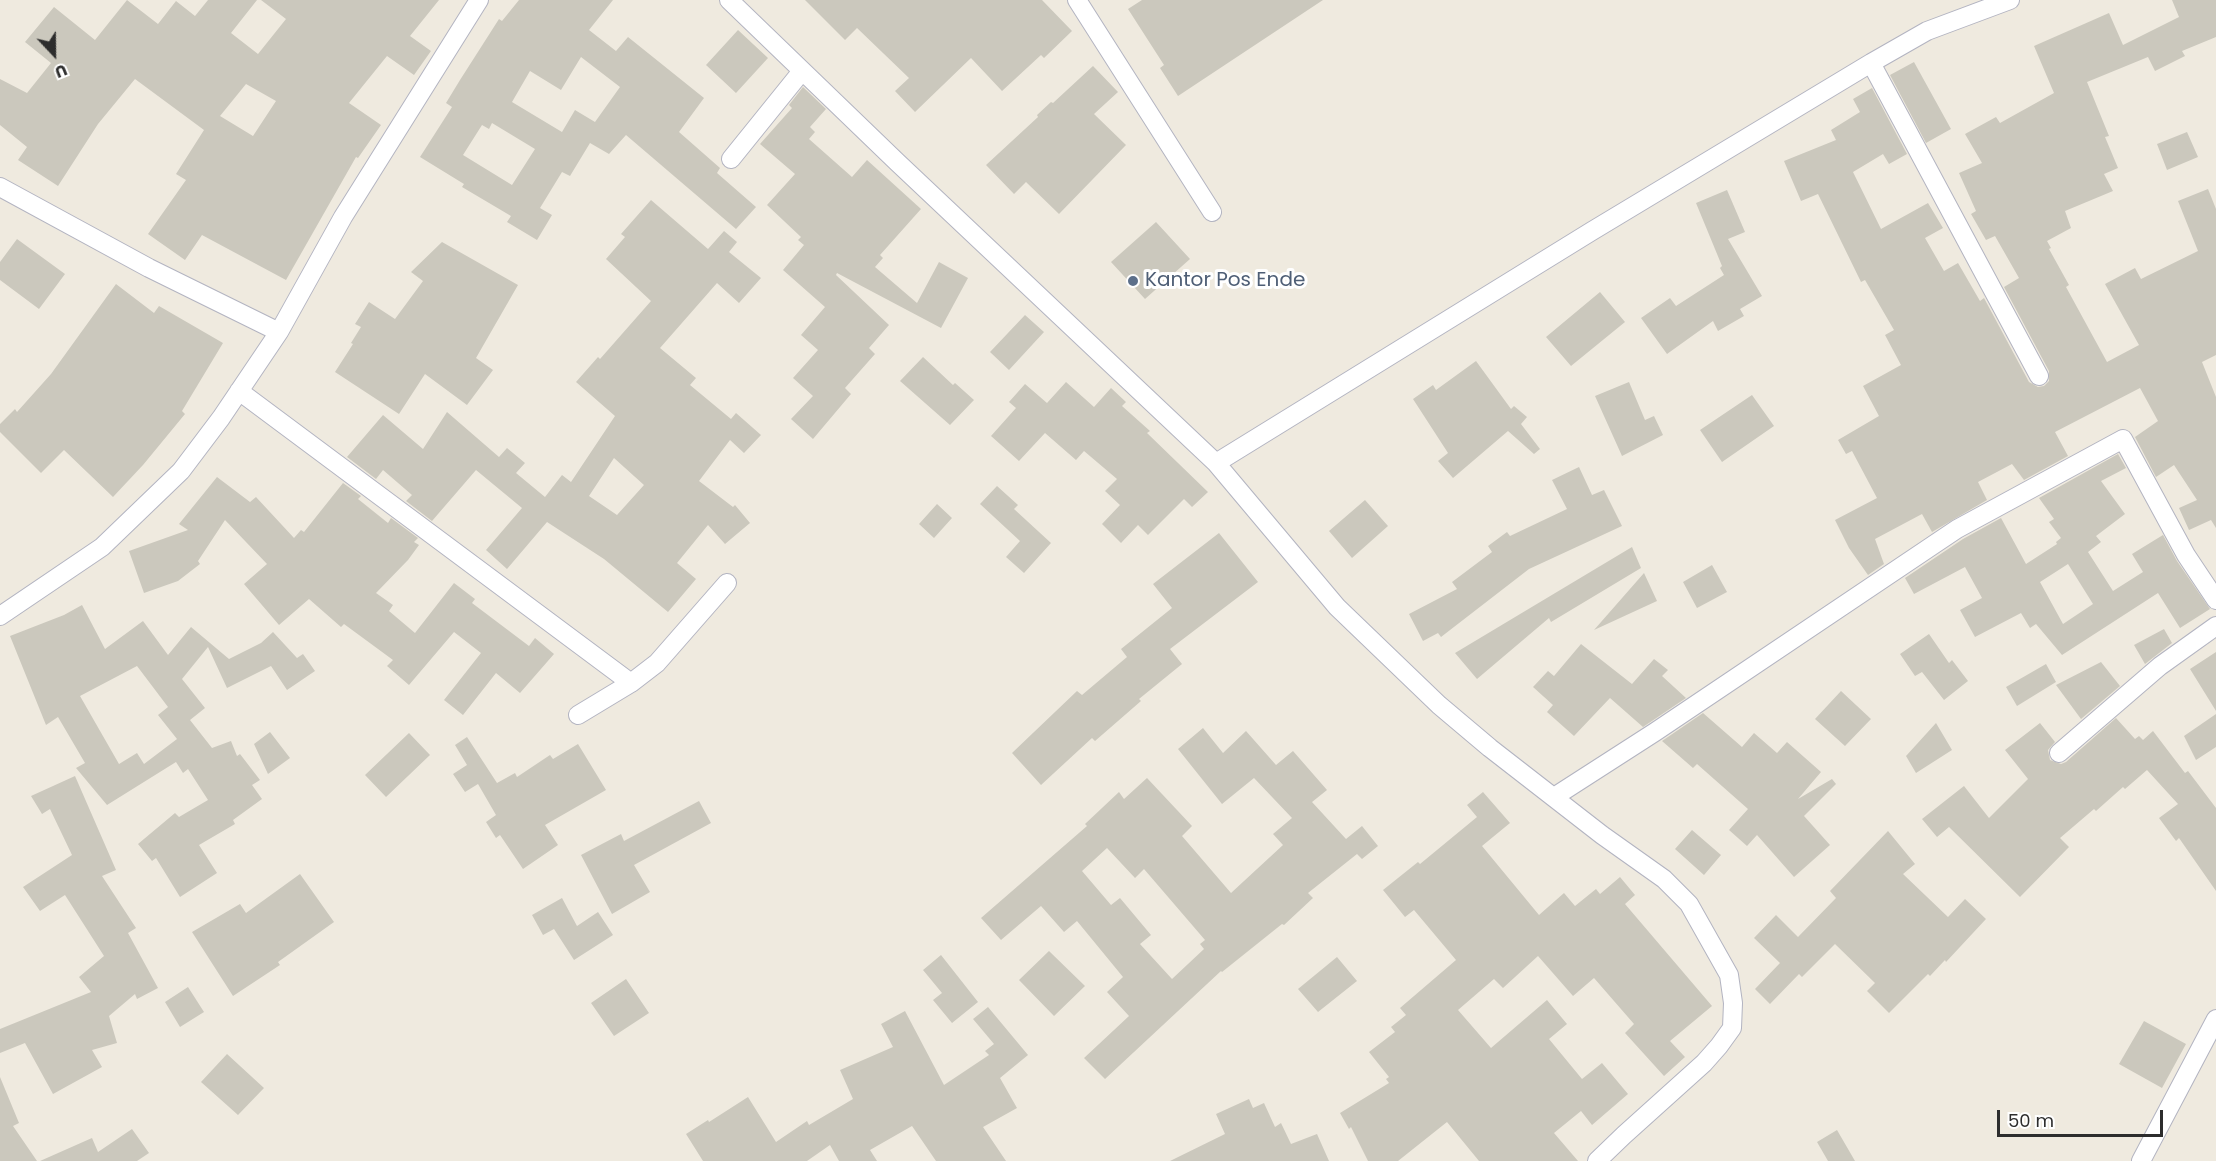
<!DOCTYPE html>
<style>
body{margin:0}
#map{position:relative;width:2216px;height:1161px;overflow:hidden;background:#efeadf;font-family:Poppins,sans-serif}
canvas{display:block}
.north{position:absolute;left:24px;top:24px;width:60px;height:60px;-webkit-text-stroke:4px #fff;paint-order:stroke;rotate:158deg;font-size:16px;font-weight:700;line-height:24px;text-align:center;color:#2d2d2d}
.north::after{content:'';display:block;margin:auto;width:21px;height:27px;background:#2d2d2d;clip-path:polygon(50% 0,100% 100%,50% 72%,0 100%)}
.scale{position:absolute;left:1997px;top:1110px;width:166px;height:27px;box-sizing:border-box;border:3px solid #2d2d2d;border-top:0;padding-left:8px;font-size:18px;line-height:21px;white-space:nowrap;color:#2d2d2d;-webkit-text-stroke:4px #fff;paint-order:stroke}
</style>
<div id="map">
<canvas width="2216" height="1161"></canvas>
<div class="north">U</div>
<div class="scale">50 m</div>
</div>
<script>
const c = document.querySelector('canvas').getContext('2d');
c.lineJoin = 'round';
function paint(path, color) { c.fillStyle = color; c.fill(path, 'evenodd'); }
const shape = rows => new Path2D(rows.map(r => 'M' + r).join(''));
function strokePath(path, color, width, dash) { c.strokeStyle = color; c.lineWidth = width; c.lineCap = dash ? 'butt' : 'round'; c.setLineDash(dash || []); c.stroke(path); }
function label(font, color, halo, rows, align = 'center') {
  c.font = font + ' Poppins,sans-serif'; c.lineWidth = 6; c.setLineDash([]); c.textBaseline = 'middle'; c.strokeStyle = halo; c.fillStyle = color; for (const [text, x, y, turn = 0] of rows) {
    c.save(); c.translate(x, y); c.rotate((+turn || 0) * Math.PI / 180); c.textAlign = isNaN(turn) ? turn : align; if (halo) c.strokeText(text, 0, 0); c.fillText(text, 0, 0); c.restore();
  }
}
const building = shape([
 [127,0,158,24,176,1,195,16,208,0,257,0,231,33,258,54,286,19,261,0,439,0,410,36,431,51,414,75,387,56,349,103,381,125,358,158,356,157,286,280,202,235,185,260,148,234,186,180,176,174,204,130,135,79,98,124,58,186,18,160,27,147,0,125,0,79,27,93,51,63,25,42,54,7,95,40],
 [246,84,276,101,253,136,220,116],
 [519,0,613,0,589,30,616,51,628,37,704,98,679,132,720,168,717,173,756,207,736,229,626,135,609,154,590,143,570,176,562,172,540,208,552,215,537,240,507,222,511,216,462,187,464,184,420,157,452,107,446,103,460,80,499,19,502,21],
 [581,57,620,87,595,122,575,110,562,132,512,102,530,71,561,90],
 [492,123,535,149,512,185,463,155,482,125,489,129],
 [805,0,1042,0,1072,31,1044,58,1041,55,1002,91,971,58,915,112,895,91,909,78,857,28,845,40],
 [1142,0,1323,0,1178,96,1160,68,1164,65,1128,9],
 [2172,0,2216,0,2216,37,2182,51,2185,56,2155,71,2148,57,2087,82,2109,136,2105,137,2118,168,2104,174,2113,191,2065,211,2071,228,2047,241,2051,248,2049,249,2069,285,2066,287,2107,362,2139,345,2105,284,2135,268,2141,279,2198,251,2178,201,2208,189,2216,209,2216,355,2202,362,2216,397,2216,528,2211,520,2189,530,2179,508,2197,500,2174,465,2156,477,2135,437,2158,421,2140,388,2055,432,2068,456,2024,480,2012,464,1978,482,1987,500,1932,532,1922,514,1875,539,1884,564,1868,575,1849,548,1835,520,1877,498,1852,451,1846,454,1838,440,1879,416,1863,386,1901,365,1885,335,1894,330,1865,280,1861,282,1818,194,1801,201,1784,161,1836,140,1831,130,1860,112,1853,99,1872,88,1907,154,1889,164,1883,154,1853,172,1881,229,1928,203,1943,228,1925,238,1944,271,1958,263,1980,301,1984,298,2029,382,2038,387,2044,386,2049,381,2049,371,2004,287,2019,278,1995,236,1986,240,1971,214,1976,211,1959,173,1982,163,1965,134,1996,117,2000,123,2054,93,2034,46,2109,13,2123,45,2179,17],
 [738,30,768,58,736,93,706,65],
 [1914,62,1951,129,1926,143,1890,75],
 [1093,66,1118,92,1094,114,1126,145,1059,214,1026,182,1014,194,986,165,1038,117,1037,115,1051,102,1053,103],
 [803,87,826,109,810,127,815,132,809,139,852,177,867,160,921,209,880,255,883,258,875,267,917,303,939,262,968,278,941,328,837,273,836,275,889,325,869,348,875,354,845,388,851,394,813,439,791,419,813,396,793,378,818,350,801,335,825,307,783,270,804,245,798,240,801,237,767,205,795,174,760,144,792,108,789,105],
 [2187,132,2198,157,2167,170,2157,144],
 [1727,190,1745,232,1728,239,1762,296,1740,309,1744,316,1718,331,1713,321,1667,354,1641,318,1670,298,1676,306,1724,275,1720,268,1722,266,1696,203],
 [651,200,708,249,724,231,737,242,729,252,761,278,739,303,717,283,660,348,696,378,690,385,731,419,736,413,761,435,744,453,730,440,699,481,733,507,735,505,750,523,725,544,708,525,677,563,696,579,668,612,604,559,547,522,507,569,486,550,522,508,476,470,432,521,406,501,412,495,383,470,376,479,347,457,383,415,423,449,447,412,499,457,507,448,525,463,516,473,545,497,562,475,571,482,615,416,576,382,598,357,600,359,651,301,606,259,625,237,621,234],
 [614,458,644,485,617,515,589,496],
 [1156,222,1190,259,1145,299,1111,262],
 [17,239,65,274,39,309,0,280,0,262],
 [442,242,518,285,476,358,493,370,467,405,425,374,399,414,335,372,353,344,351,343,361,327,355,324,369,302,395,319,423,281,411,272],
 [116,284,154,313,159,306,223,343,182,411,185,414,143,465,113,497,64,450,41,473,0,432,0,424,15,409,17,412,51,374],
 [1600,292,1625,322,1571,366,1546,337],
 [1025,315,1044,332,1009,370,990,352],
 [923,357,953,385,955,383,974,400,950,425,900,381],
 [1476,361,1511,409,1514,406,1527,417,1521,424,1540,449,1534,454,1508,431,1453,478,1438,461,1448,453,1413,399,1433,385,1436,390],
 [1066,382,1094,407,1111,388,1126,402,1122,406,1150,431,1147,433,1208,492,1192,507,1184,499,1148,535,1138,525,1121,543,1102,524,1120,505,1105,491,1117,479,1084,451,1076,460,1045,433,1019,461,991,436,1016,408,1009,402,1025,384,1047,403],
 [1629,382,1645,420,1654,416,1663,435,1622,456,1595,396],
 [1752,395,1774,426,1722,462,1700,430],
 [2118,454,2126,468,2101,481,2125,514,2096,536,2101,542,2088,552,2113,591,2143,572,2132,554,2163,535,2177,561,2210,609,2180,628,2158,593,2062,655,2036,624,2030,628,2021,613,1975,637,1960,610,1982,598,1965,567,1914,594,1905,578,1963,539,2001,518,2026,564,2057,544,2056,542,2061,538,2049,522,2054,519,2039,498],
 [2068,564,2093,604,2063,624,2040,582],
 [1579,467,1592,495,1604,490,1622,526,1529,569,1441,637,1438,633,1423,641,1409,614,1457,589,1452,582,1492,552,1488,546,1507,532,1510,536,1567,509,1552,480],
 [217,477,250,502,256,497,294,538,301,530,304,532,343,483,361,496,358,499,388,523,391,518,418,538,414,542,419,545,408,560,376,593,393,605,389,611,415,633,454,583,475,599,472,603,529,646,535,638,554,654,520,693,496,673,463,715,444,700,481,653,454,632,409,685,387,666,393,660,344,624,341,627,309,599,279,625,244,584,267,564,225,520,198,561,200,564,178,581,144,593,129,551,188,530,179,524],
 [997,486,1018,505,1014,509,1051,543,1024,573,1006,557,1020,541,980,504],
 [1365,500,1388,526,1352,558,1329,531],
 [937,504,952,518,934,538,919,524],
 [1219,533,1258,582,1170,649,1182,664,1139,699,1141,701,1095,741,1092,738,1041,785,1012,753,1077,691,1082,695,1127,657,1121,649,1172,608,1153,584],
 [1632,547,1641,568,1551,622,1549,618,1477,679,1455,653],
 [1712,565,1727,592,1697,608,1683,582],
 [1644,573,1657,601,1594,630],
 [82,605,105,649,143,621,168,655,191,627,229,659,261,643,273,632,297,658,303,654,315,671,287,690,271,666,227,688,208,647,182,679,205,708,190,720,212,748,231,741,237,756,240,754,260,780,252,785,262,799,233,820,235,824,199,845,217,873,180,897,156,858,152,861,138,844,175,813,179,817,208,800,188,769,183,773,176,762,107,805,76,768,85,763,58,717,46,725,10,636,64,615],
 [137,666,168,707,158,715,177,739,144,764,137,753,119,764,80,696],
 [2164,629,2172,643,2145,664,2134,645],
 [1929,634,1949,663,1952,660,1968,681,1944,700,1922,672,1915,676,1900,654],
 [1581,644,1632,684,1654,659,1668,670,1662,676,1686,698,1643,727,1610,698,1574,736,1547,712,1553,705,1533,687,1548,671,1554,676],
 [2216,652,2216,711,2190,669],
 [2101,662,2120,686,2081,719,2056,685],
 [2046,664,2056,682,2017,706,2006,687],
 [1841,691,1871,719,1845,746,1815,719],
 [1703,713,1742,747,1754,733,1777,753,1787,742,1821,772,1798,799,1832,779,1836,784,1804,816,1830,845,1794,877,1757,835,1747,846,1729,830,1748,809,1697,764,1693,768,1662,741],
 [2216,714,2216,747,2196,760,2184,736],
 [2116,718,2135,739,2139,736,2143,740,2153,731,2185,773,2188,771,2216,808,2216,891,2179,838,2176,841,2159,818,2178,804,2147,770,2125,789,2123,787,2096,811,2094,809,2060,838,2069,847,2020,897,1949,827,1937,837,1922,819,1964,786,1989,818,2028,779,2005,750,2040,723,2055,742,2048,750,2050,760,2061,764,2066,762],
 [1936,723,1952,750,1916,773,1906,756],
 [1203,728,1223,753,1246,731,1276,765,1293,751,1327,790,1312,802,1346,839,1362,826,1378,846,1362,859,1357,854,1308,893,1313,898,1284,925,1282,924,1222,972,1221,971,1105,1079,1084,1058,1129,1016,1107,992,1123,977,1077,921,1064,932,1041,906,1001,940,981,918,1087,826,1085,824,1119,792,1124,799,1147,778,1192,826,1182,836,1231,893,1283,845,1273,834,1292,818,1254,778,1222,804,1178,749],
 [1107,848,1135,878,1144,869,1205,940,1200,944,1204,949,1172,979,1140,944,1151,935,1120,898,1111,905,1082,871],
 [270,732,290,758,268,774,254,744],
 [409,733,430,755,386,797,365,775],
 [467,737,497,783,515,773,517,777,550,755,553,759,578,744,606,790,545,825,558,845,523,869,500,835,496,838,486,822,496,815,478,784,465,792,453,774,467,765,455,745],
 [75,776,116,870,102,876,136,928,128,933,158,988,137,999,135,994,109,1016,117,1043,92,1050,102,1067,53,1094,25,1043,0,1053,0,1029,91,992,79,977,104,956,65,895,40,911,23,887,72,855,50,809,42,814,31,796],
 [1483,792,1510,823,1482,846,1539,915,1564,893,1575,906,1596,889,1600,894,1620,877,1635,895,1625,904,1712,1006,1670,1041,1685,1057,1664,1076,1625,1033,1634,1024,1594,978,1573,996,1538,956,1503,988,1494,979,1458,1010,1491,1048,1547,1000,1567,1024,1549,1039,1582,1079,1602,1063,1628,1094,1592,1125,1581,1111,1554,1133,1578,1161,1479,1161,1447,1122,1398,1161,1368,1161,1351,1127,1349,1129,1340,1113,1389,1083,1386,1079,1389,1077,1369,1052,1395,1032,1391,1027,1406,1015,1400,1008,1456,960,1414,910,1405,917,1383,890,1418,862,1420,864,1477,817,1467,805],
 [699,801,711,823,634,865,650,892,612,914,581,855,621,834,624,841],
 [1692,830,1721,855,1704,875,1675,849],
 [1888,831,1915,864,1903,874,1948,917,1965,899,1986,919,1946,962,1945,960,1930,976,1928,974,1889,1013,1867,991,1875,983,1835,944,1802,977,1799,974,1770,1004,1755,989,1780,963,1754,938,1776,915,1798,937,1836,898,1830,891],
 [300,874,334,922,278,962,280,965,233,996,192,932,240,904,246,913],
 [562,898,577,926,598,912,613,935,574,960,554,929,543,935,532,915],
 [1049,951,1085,986,1054,1016,1019,980],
 [941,955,978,1002,952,1023,933,1000,942,993,923,970],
 [1337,957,1357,981,1318,1012,1298,989],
 [626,979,649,1013,614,1036,591,1003],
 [188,987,204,1012,180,1027,165,1002],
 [988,1007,1028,1055,1000,1078,1017,1108,983,1127,1006,1161,936,1161,912,1126,870,1150,877,1161,839,1161,830,1145,807,1161,703,1161,686,1134,708,1120,709,1122,748,1097,776,1142,807,1121,809,1125,853,1099,840,1070,893,1047,881,1024,905,1011,944,1085,989,1055,985,1051,994,1044,973,1019],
 [2144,1021,2186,1044,2162,1088,2119,1064],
 [227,1054,264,1088,238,1115,201,1082],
 [0,1077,19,1123,13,1126,37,1161,0,1161],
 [1249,1099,1253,1108,1264,1103,1275,1127,1281,1123,1291,1144,1317,1134,1329,1161,1170,1161,1225,1134,1216,1114],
 [132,1129,149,1153,137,1161,40,1161,92,1138,98,1152],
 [1837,1130,1855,1161,1828,1161,1817,1142]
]);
const minor = shape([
 [729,0,897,162,1216,463,1337,607,1439,705,1490,748,1602,835,1664,879,1689,904,1729,975,1733,1003,1732,1028,1719,1046,1704,1063,1624,1135,1597,1161],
 [1077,0,1212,212],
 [1871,63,2039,376],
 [731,159,802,71],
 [0,187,149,268,279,332],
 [239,391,631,683],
 [1216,463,1592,231,1871,63,1927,31,2010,0],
 [0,616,102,547,181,471,221,418,279,332,343,217,479,0],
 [578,715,631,683,657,663,727,583],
 [2059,753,2160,666,2216,626],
 [1554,797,1655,732,1957,529,2123,439,2186,555,2216,600],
 [2141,1161,2216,1019]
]);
const markers = [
 [1133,281,6,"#5c6f8a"]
];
const serviceNames = [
 ["Kantor Pos Ende",1145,281]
];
paint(building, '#cbc8bd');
strokePath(minor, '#b3b4c1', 20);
strokePath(minor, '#fff', 18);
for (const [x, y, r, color] of markers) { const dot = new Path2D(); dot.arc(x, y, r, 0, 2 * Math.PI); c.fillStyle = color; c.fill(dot); strokePath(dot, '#fff', 2); }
label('20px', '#4e5e75', '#fff', serviceNames, 'left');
</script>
